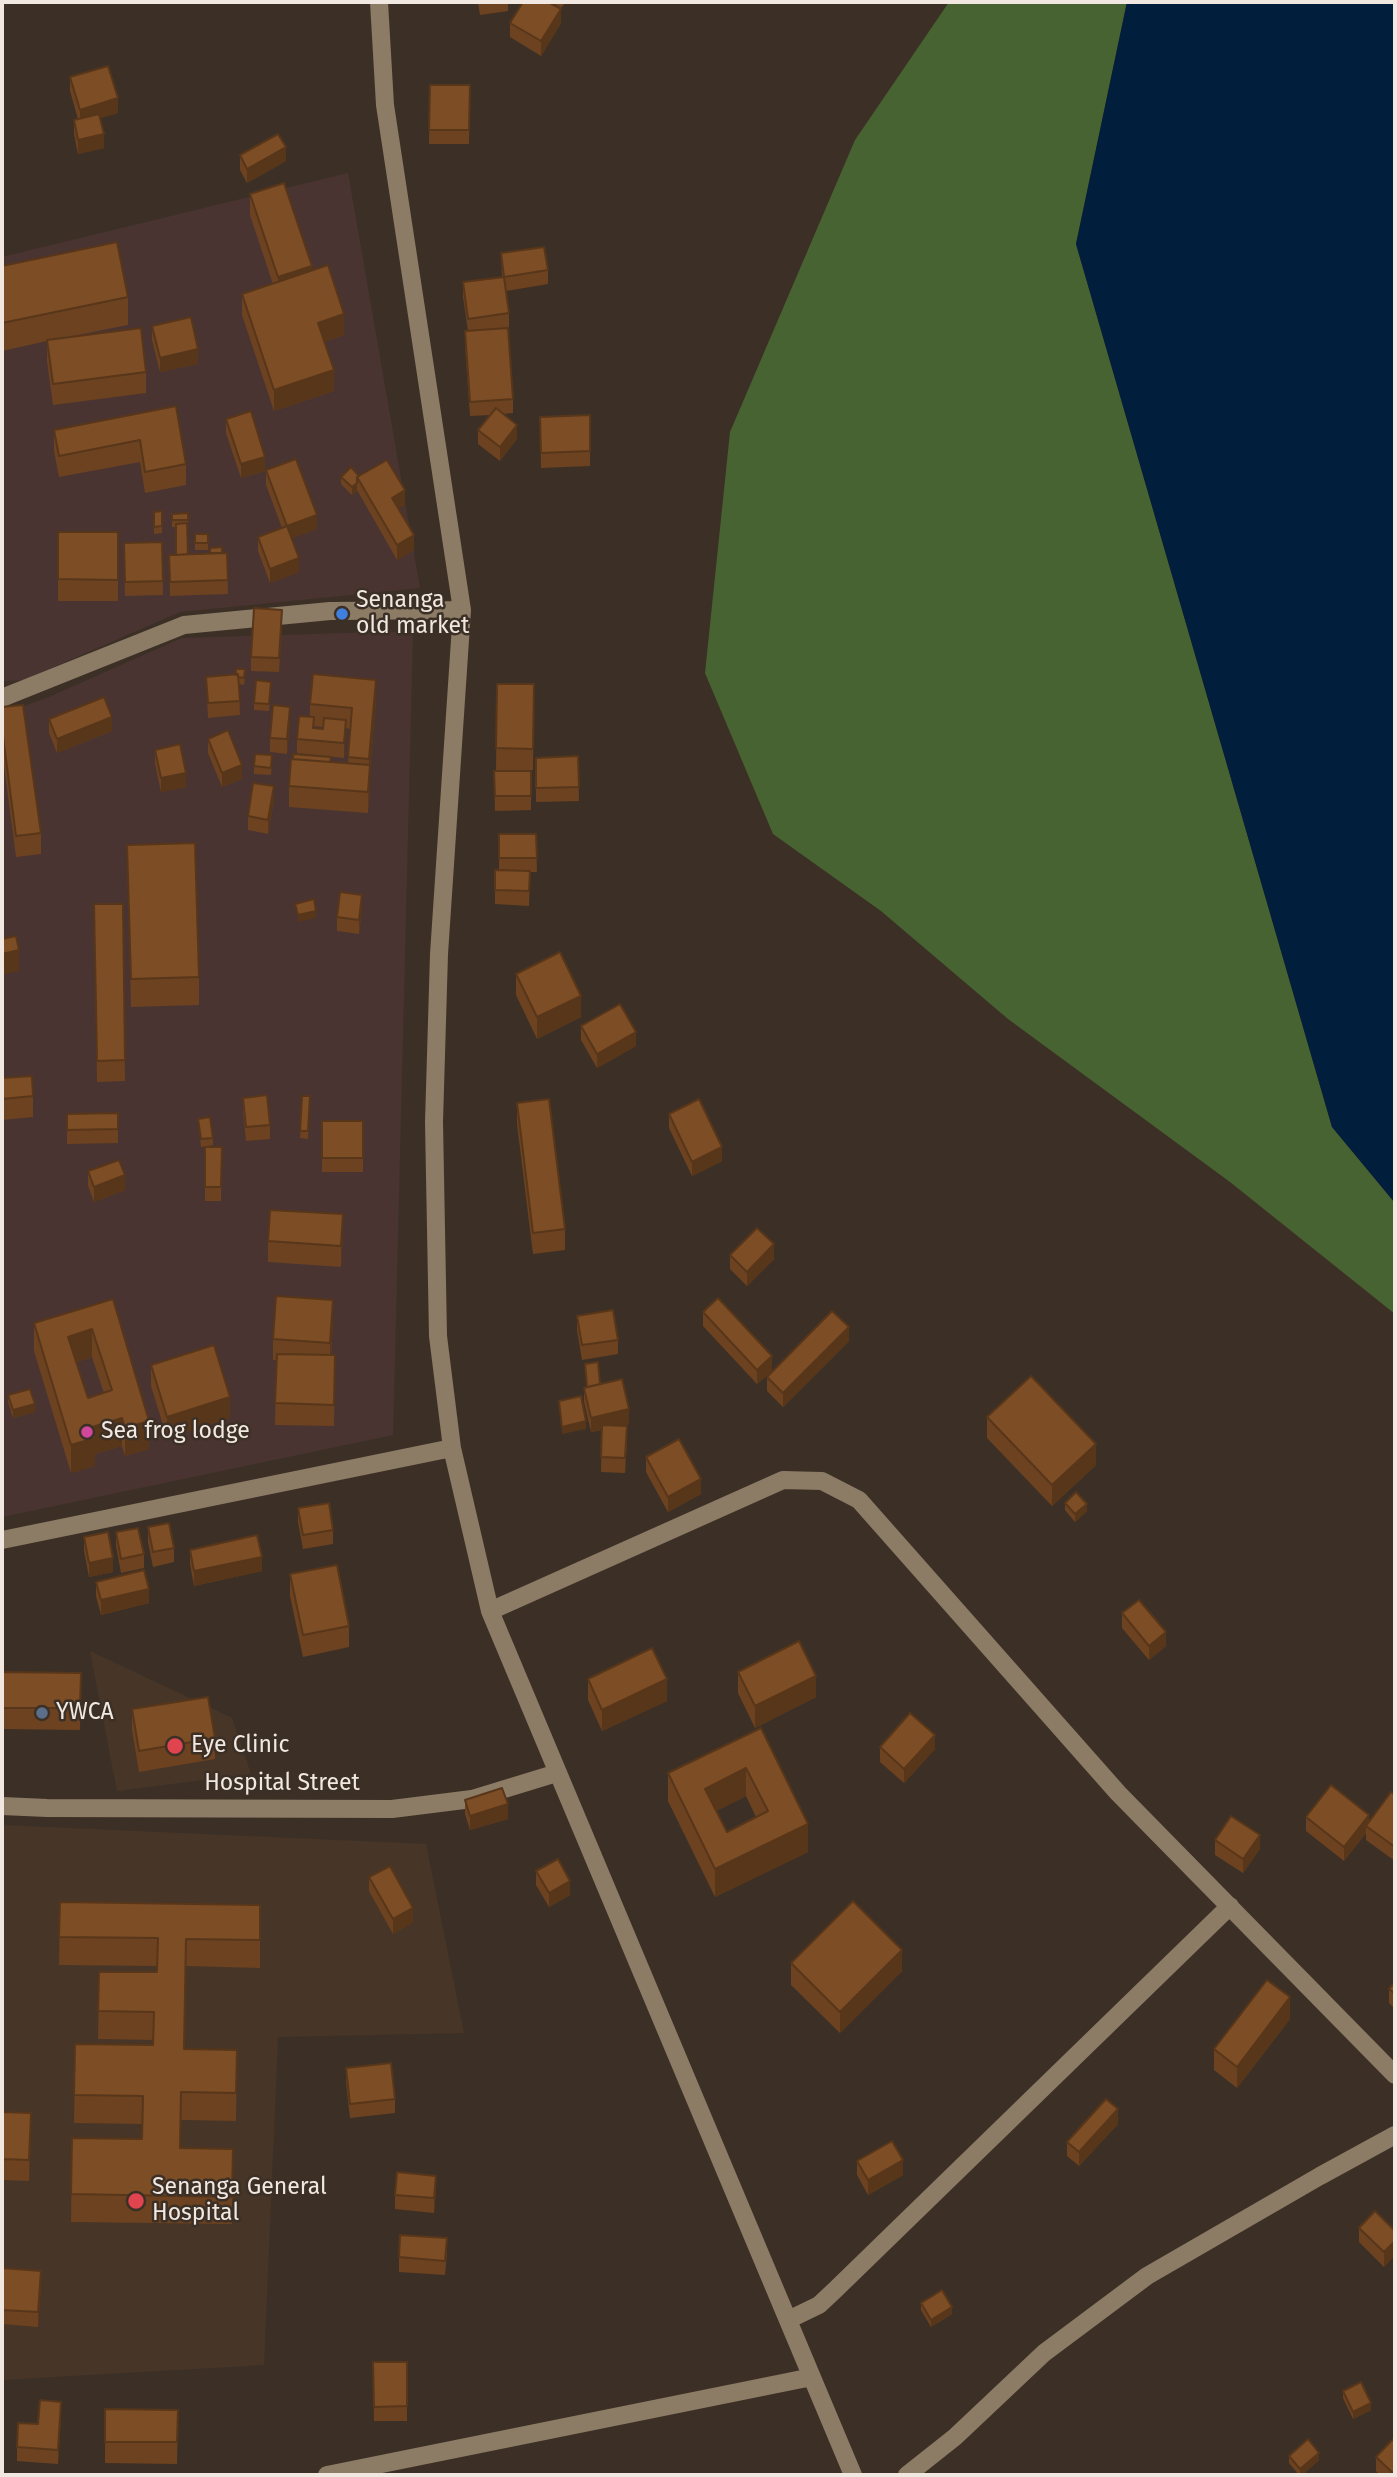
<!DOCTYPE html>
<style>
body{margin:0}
#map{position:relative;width:1397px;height:2477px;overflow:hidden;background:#3c3026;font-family:"Fira Sans",sans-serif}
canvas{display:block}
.frame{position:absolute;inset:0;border:4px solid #f1e8e2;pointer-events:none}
</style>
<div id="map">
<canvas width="1397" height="2477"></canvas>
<div class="frame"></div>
</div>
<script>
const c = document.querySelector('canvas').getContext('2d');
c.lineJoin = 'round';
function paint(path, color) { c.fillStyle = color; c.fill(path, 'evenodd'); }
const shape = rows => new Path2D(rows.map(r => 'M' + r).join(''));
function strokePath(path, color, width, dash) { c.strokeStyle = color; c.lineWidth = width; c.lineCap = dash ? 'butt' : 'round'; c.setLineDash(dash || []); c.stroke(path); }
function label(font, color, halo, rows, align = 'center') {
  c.font = font + ' "Fira Sans",sans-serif'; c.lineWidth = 5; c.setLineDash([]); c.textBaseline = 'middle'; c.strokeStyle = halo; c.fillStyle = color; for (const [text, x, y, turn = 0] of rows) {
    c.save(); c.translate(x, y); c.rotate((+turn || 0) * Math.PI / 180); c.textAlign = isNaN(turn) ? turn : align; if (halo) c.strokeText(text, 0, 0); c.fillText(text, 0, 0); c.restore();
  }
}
const commercial = shape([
 [348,173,420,588,180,612,24,680,2,681,2,257],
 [413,631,393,1435,2,1517,2,714,49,697,182,638]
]);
const built = shape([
 [90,1651,232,1718,251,1774,117,1791],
 [2,1825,426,1844,464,2033,278,2037,264,2365,2,2380]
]);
const green = shape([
 [949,2,1127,2,1076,244,1332,1127,1395,1203,1395,1314,1230,1182,1008,1019,881,911,773,834,705,673,730,432,855,140]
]);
const water = shape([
 [1127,2,1395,2,1395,1203,1332,1127,1076,244]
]);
const minor = shape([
 [379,2,385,105,462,610,439,954,434,1122,438,1336,452,1448,490,1611,853,2475],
 [2,698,184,625,330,611,462,610],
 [2,1540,452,1448],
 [490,1611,783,1480,822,1481,859,1500,1118,1793,1395,2075],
 [2,1806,47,1808,392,1809,472,1799,557,1773],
 [788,2320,819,2305,835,2290,1230,1906],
 [327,2475,812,2377],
 [907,2475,955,2437,1044,2353,1147,2276,1320,2176,1395,2135]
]);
const wall = shape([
 [478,2,508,2,508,11,480,15],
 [552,2,566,2,561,8],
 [510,23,561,23,541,56,510,37],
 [70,77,118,113,100,118,104,148,78,154,74,134,74,120,78,119,70,91],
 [430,85,470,85,469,144,429,144],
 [240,155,286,161,247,183,240,170],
 [250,194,312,271,344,335,324,342,334,391,274,411,242,315,242,294,273,284,250,215],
 [501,253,548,270,548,284,506,291,509,313,509,328,506,328,513,399,513,413,503,414,517,439,500,461,478,444,478,430,490,415,470,416,465,346,465,331,468,331,463,297,463,282,502,277],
 [2,266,128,297,128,325,68,337,146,372,146,393,53,405,47,361,47,341,2,351],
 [152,326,198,364,160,372,152,340],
 [176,406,186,464,186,485,145,493,140,462,59,477,54,451,54,430],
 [590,415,590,466,541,468,540,417],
 [226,419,265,471,241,478,226,433],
 [266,470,317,529,292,538,299,572,270,583,258,551,258,537,282,528,266,485],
 [359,476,405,505,398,508,414,550,397,560,357,490,352,495,341,484,341,477],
 [162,511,162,533,154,534,154,512],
 [188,513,188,554,227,553,228,594,170,596,169,555,176,555,176,527,172,527,172,514],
 [58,532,118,532,118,601,58,601],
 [195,534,208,534,208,550,195,550],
 [162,542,163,595,125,596,124,558],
 [282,624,279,672,251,671,251,657],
 [206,677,245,677,244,685,239,684,240,715,208,718],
 [497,684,534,684,533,770,496,770],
 [271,689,269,711,254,710,254,703],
 [376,701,370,769,370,786,368,813,289,807,289,786,331,762,348,763,350,729,346,728,344,758,297,753,297,739,310,717,310,704],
 [314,726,323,727,323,729,314,728],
 [2,707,41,833,41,854,16,857,2,750],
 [49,719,112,731,57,753,49,733],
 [290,721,287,754,270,752,270,738],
 [208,739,242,779,222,787,208,753],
 [155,750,186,787,161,792,155,764],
 [578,756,579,801,536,802,536,758],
 [272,762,271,775,254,774,254,766],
 [494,771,531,771,531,810,495,811],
 [274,800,268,834,248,830,248,816],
 [499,834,536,834,537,872,530,872,529,906,495,904,495,870,499,870],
 [127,845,199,977,199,1005,131,1007],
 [94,904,123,904,125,1081,97,1082],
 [362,909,359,934,337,931,337,917],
 [516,974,581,1017,537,1039,516,995],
 [581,1026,636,1046,597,1068,581,1040],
 [2,1078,33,1096,33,1117,2,1120],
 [302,1096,310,1096,308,1139,300,1138],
 [243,1098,270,1125,270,1139,246,1141,243,1112],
 [517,1103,565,1229,565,1250,533,1254,517,1124],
 [118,1113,118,1143,67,1144,67,1114],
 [669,1114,722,1161,692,1176,669,1128],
 [198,1119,213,1138,213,1145,201,1147],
 [322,1121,363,1121,363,1172,322,1172],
 [205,1147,222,1147,221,1201,205,1201],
 [88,1171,125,1190,94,1202,88,1186],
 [343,1235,341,1267,268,1262,268,1241],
 [730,1255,774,1259,747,1286,730,1269],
 [113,1299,149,1449,125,1456,122,1446,95,1454,95,1466,71,1473,34,1351,34,1323],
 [92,1357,104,1393,88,1398,77,1362],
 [703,1312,772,1371,757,1384,703,1326],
 [577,1316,618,1340,618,1354,582,1360,577,1330],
 [333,1321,331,1355,335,1377,334,1426,275,1425,276,1360,273,1360,273,1339],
 [849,1341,783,1407,767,1391,767,1377],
 [585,1364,629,1424,618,1426,627,1441,625,1473,601,1472,602,1430,591,1432,584,1402,584,1388,587,1387],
 [151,1365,230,1418,167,1438,151,1386],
 [8,1395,35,1412,13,1418,8,1402],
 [987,1417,1096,1465,1052,1506,987,1438],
 [646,1457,701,1494,668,1512,646,1472],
 [1065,1503,1087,1511,1075,1522,1065,1510],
 [298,1508,333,1530,333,1544,303,1549,298,1522],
 [148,1527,174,1548,174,1562,153,1567,148,1542],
 [116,1532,144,1554,144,1568,121,1573,116,1546],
 [84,1537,113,1572,89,1577,84,1551],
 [190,1550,262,1571,194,1586,190,1564],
 [290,1574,349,1626,349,1647,303,1657,290,1596],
 [96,1582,149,1603,101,1615,96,1596],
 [1122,1613,1166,1646,1149,1660,1122,1628],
 [2,1672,81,1673,80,1730,2,1729],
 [738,1672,816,1697,755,1728,738,1693],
 [588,1679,667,1701,602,1731,588,1700],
 [132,1709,215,1738,215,1759,139,1772,132,1730],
 [761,1728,808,1852,715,1897,668,1801,668,1773],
 [746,1796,756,1817,727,1832,716,1811],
 [880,1747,935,1749,904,1783,880,1762],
 [1395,1795,1395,1861,1366,1840,1366,1833,1344,1861,1306,1831,1306,1817,1369,1822],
 [465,1800,508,1819,470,1830,465,1814],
 [1215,1840,1260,1849,1243,1873,1215,1855],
 [536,1871,570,1895,549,1907,536,1885],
 [369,1877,413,1922,393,1934,369,1891],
 [60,1902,260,1905,260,1968,186,1966,185,2049,237,2050,236,2121,181,2120,180,2148,233,2149,232,2224,71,2222,72,2138,142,2139,142,2124,74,2123,75,2044,153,2045,153,2040,98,2039,99,1972,157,1972,157,1966,59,1965],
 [791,1963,902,1971,840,2033,791,1985],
 [1395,1982,1395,2009,1389,2003,1389,1989],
 [1290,2019,1237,2088,1214,2070,1214,2049],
 [346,2068,395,2099,395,2113,350,2118,346,2083],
 [2,2112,31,2134,29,2181,2,2180],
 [1118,2124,1079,2166,1067,2156,1067,2142],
 [857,2161,903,2175,868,2195,857,2175],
 [436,2190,434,2213,395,2209,395,2195],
 [1359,2228,1395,2231,1395,2255,1384,2267,1359,2242],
 [447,2252,445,2275,399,2272,399,2257],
 [2,2268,41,2285,38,2327,2,2324],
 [921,2303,952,2314,931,2327,921,2310],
 [373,2362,407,2362,407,2421,374,2421],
 [1343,2391,1371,2410,1353,2419,1343,2398],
 [105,2409,178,2410,177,2464,105,2463],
 [61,2416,58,2464,17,2461,17,2447,38,2424],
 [1289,2456,1319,2460,1302,2475,1299,2475,1289,2463],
 [1376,2457,1395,2475,1380,2475,1376,2471]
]);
const shadedWall = shape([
 [561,9,561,23,541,56,541,41],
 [118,98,118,113,80,124,80,110],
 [104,134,104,148,78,154,78,140],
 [286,147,286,161,247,183,247,169],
 [312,266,312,287,278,299,278,277],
 [344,314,344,335,318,344,318,323],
 [198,349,198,364,160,372,160,358],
 [334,370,334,391,274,411,274,390],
 [517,425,517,439,500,461,500,447],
 [265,457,265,471,241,478,241,464],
 [357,483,357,490,352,495,352,487],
 [405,490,405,505,392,512,392,498],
 [317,515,317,529,287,540,287,526],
 [414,535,414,550,397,560,397,545],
 [299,558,299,572,270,583,270,569],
 [376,680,376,701,370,769,370,786,368,813,369,759],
 [290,707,290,721,287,754,287,739],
 [112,717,112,731,57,753,57,739],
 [346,720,346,734,344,758,344,743],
 [242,765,242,779,222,787,222,773],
 [186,773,186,787,161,792,161,778],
 [274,786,274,800,268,834,268,820],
 [362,895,362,909,359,934,359,920],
 [316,911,316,918,298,922,298,915],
 [19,950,19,971,2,975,2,954],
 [581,996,581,1017,537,1039,537,1017],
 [636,1032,636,1046,597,1068,597,1054],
 [722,1147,722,1161,692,1176,692,1162],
 [125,1175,125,1190,94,1202,94,1187],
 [343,1214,343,1235,341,1267,341,1246],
 [774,1244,774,1259,747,1286,747,1272],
 [333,1300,333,1321,330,1365,330,1343],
 [849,1327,849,1341,783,1407,783,1393],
 [92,1329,92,1357,68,1365,68,1337],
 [772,1356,772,1371,757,1384,757,1370],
 [230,1397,230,1418,167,1438,167,1417],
 [35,1404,35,1412,13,1418,13,1410],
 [629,1409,629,1424,591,1432,591,1418],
 [122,1418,122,1446,95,1454,95,1466,71,1473,71,1445,92,1427],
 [149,1421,149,1449,125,1456,125,1428],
 [586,1421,586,1429,562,1434,562,1427],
 [1096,1444,1096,1465,1052,1506,1052,1485],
 [701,1479,701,1494,668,1512,668,1497],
 [1087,1504,1087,1511,1075,1522,1075,1514],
 [262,1557,262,1571,194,1586,194,1571],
 [113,1558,113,1572,89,1577,89,1563],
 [149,1589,149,1603,101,1615,101,1600],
 [1166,1632,1166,1646,1149,1660,1149,1646],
 [816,1676,816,1697,755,1728,755,1706],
 [667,1679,667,1701,602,1731,602,1710],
 [935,1735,935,1749,904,1783,904,1769],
 [746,1768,746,1796,705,1817,705,1789],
 [508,1804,508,1819,470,1830,470,1816],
 [1369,1815,1369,1827,1366,1826,1366,1833,1344,1861,1344,1847],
 [808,1824,808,1852,715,1897,715,1869],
 [1260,1835,1260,1849,1243,1873,1243,1859],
 [570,1881,570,1895,549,1907,549,1893],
 [413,1908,413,1922,393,1934,393,1919],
 [902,1950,902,1971,840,2033,840,2012],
 [1290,1997,1290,2019,1237,2088,1237,2067],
 [1118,2109,1118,2124,1079,2166,1079,2152],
 [31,2113,31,2134,29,2181,29,2160],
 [903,2160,903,2175,868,2195,868,2180],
 [436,2176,436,2190,434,2213,434,2198],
 [1395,2241,1395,2255,1384,2267,1384,2252],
 [41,2271,41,2285,38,2327,38,2312],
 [952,2307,952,2314,931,2327,931,2320],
 [61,2402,61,2416,58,2464,58,2450],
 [1371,2403,1371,2410,1353,2419,1353,2412],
 [1319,2453,1319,2460,1302,2475,1300,2475,1300,2469]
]);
const building = shape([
 [523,2,548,2,561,9,541,41,510,23,523,2],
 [108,66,118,98,80,110,70,77,108,66],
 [430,85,470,85,469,130,429,130,430,85],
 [99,114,104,134,78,140,74,120,99,114],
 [278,134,286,147,247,169,240,155,278,134],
 [284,183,312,266,278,277,250,194,284,183],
 [117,242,128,297,2,323,2,266,117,242],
 [544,247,548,270,504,277,509,313,468,319,463,282,504,277,501,253,544,247],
 [328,265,344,314,318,323,334,370,274,390,242,294,328,265],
 [191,317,198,349,160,358,152,326,191,317],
 [141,328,146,372,53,384,47,340,141,328],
 [508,328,513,399,470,402,465,331,508,328],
 [176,406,186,464,145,472,140,440,59,456,54,430,176,406],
 [496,408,517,425,500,447,478,430,496,408],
 [251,411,265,457,241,464,226,419,251,411],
 [590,415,590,451,541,453,540,417,590,415],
 [296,459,317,515,287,526,299,558,270,569,258,537,287,526,266,470,296,459],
 [387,460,405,490,392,498,414,535,397,545,357,477,387,460],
 [351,467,359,476,357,477,357,483,352,487,341,477,351,467],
 [162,511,162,526,154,527,154,512,162,511],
 [188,513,188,520,172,520,172,514,188,513],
 [187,523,188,554,176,555,176,524,187,523],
 [58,532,118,532,118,580,58,579,58,532],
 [195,534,208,534,208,543,195,543,195,534],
 [162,542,163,581,125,582,124,543,162,542],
 [222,547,222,553,210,553,210,548,222,547],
 [227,553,228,580,170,582,169,555,227,553],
 [254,608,282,610,279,658,251,657,254,608],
 [236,669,245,669,244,678,238,677,238,674,236,675,236,669],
 [238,674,240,701,208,703,206,677,238,674],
 [313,674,376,680,369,759,348,757,352,708,310,704,313,674],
 [256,680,271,682,269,704,254,703,256,680],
 [497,684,534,684,533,749,496,748,497,684],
 [104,697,112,717,57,739,49,719,104,697],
 [23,705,41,833,16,836,2,729,2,707,23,705],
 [273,705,290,707,287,739,270,738,273,705],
 [299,716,314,717,313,728,323,729,324,718,346,720,344,743,297,739,299,716],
 [228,730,242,765,222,773,208,739,228,730],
 [180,744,186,773,161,778,155,750,180,744],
 [255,754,272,755,271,768,254,766,255,754],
 [293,754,331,757,330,762,293,759,293,754],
 [578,756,579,787,536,788,536,758,578,756],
 [291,759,370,765,368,792,289,786,291,759],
 [494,771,531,771,531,796,495,796,494,771],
 [253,783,274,786,268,820,248,816,253,783],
 [499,834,536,834,537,858,499,858,499,834],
 [195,843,199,977,131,979,127,845,195,843],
 [495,870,530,871,529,891,495,890,495,870],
 [340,892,362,895,359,920,337,917,340,892],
 [314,899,316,911,298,915,295,904,314,899],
 [94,904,123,904,125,1060,97,1061,94,904],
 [16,936,19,950,2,954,2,939,16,936],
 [560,952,581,996,537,1017,516,974,560,952],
 [620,1004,636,1032,597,1054,581,1026,620,1004],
 [32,1076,33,1096,2,1099,2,1078,32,1076],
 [267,1095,270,1125,246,1127,243,1098,267,1095],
 [302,1096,310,1096,308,1131,300,1131,302,1096],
 [549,1099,565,1229,533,1233,517,1103,549,1099],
 [699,1099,722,1147,692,1162,669,1114,699,1099],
 [118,1113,118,1129,67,1130,67,1114,118,1113],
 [210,1117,213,1138,201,1139,198,1119,210,1117],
 [322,1121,363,1121,363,1158,322,1158,322,1121],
 [205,1147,222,1147,221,1187,205,1187,205,1147],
 [119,1160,125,1175,94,1187,88,1171,119,1160],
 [270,1210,343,1214,341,1246,268,1241,270,1210],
 [757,1228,774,1244,747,1272,730,1255,757,1228],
 [276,1296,333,1300,330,1343,273,1339,276,1296],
 [718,1298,772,1356,757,1370,703,1312,718,1298],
 [113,1299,149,1421,125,1428,122,1418,92,1427,95,1438,71,1445,34,1323,113,1299],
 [92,1329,112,1390,88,1398,68,1337,92,1329],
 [613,1310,618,1340,582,1345,577,1316,613,1310],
 [832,1311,849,1327,783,1393,767,1377,832,1311],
 [214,1345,230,1397,167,1417,151,1365,214,1345],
 [277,1354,335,1355,334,1405,275,1403,277,1354],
 [598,1362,600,1384,587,1387,585,1364,598,1362],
 [1031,1376,1096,1444,1052,1485,987,1417,1031,1376],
 [622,1379,629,1409,591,1418,584,1388,622,1379],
 [30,1389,35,1404,13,1410,8,1395,30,1389],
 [581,1396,586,1421,562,1427,559,1401,581,1396],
 [602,1425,627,1426,625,1458,601,1457,602,1425],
 [679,1439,701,1479,668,1497,646,1457,679,1439],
 [1076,1492,1087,1504,1075,1514,1065,1503,1076,1492],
 [329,1503,333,1530,303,1535,298,1508,329,1503],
 [169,1523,174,1548,153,1552,148,1527,169,1523],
 [138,1528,144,1554,121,1559,116,1532,138,1528],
 [108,1532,113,1558,89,1563,84,1537,108,1532],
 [257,1535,262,1557,194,1571,190,1550,257,1535],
 [337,1565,349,1626,303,1635,290,1574,337,1565],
 [144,1570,149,1589,101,1600,96,1582,144,1570],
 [1139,1600,1166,1632,1149,1646,1122,1613,1139,1600],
 [799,1641,816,1676,755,1706,738,1672,799,1641],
 [652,1648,667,1679,602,1710,588,1679,652,1648],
 [2,1672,81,1673,80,1708,2,1708,2,1672],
 [208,1697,215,1738,139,1751,132,1709,208,1697],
 [910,1713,935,1735,904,1769,880,1747,910,1713],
 [761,1728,808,1824,715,1869,668,1773,761,1728],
 [746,1768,768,1811,727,1832,705,1789,746,1768],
 [1331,1785,1369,1815,1344,1847,1306,1817,1331,1785],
 [502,1788,508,1804,470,1816,465,1800,502,1788],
 [1391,1792,1395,1795,1395,1847,1366,1826,1391,1792],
 [1231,1816,1260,1835,1243,1859,1215,1840,1231,1816],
 [558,1859,570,1881,549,1893,536,1871,558,1859],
 [390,1866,413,1908,393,1919,369,1877,390,1866],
 [853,1901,902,1950,840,2012,791,1963,853,1901],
 [60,1902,260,1905,260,1940,186,1939,184,2049,237,2050,236,2093,181,2092,180,2148,233,2149,232,2197,71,2194,72,2138,142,2139,143,2096,74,2095,75,2044,153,2045,154,2012,98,2011,99,1972,157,1972,158,1938,59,1937,60,1902],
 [1267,1980,1290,1997,1237,2067,1214,2049,1267,1980],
 [1395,1982,1395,1994,1389,1989,1395,1982],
 [391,2063,395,2099,350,2104,346,2068,391,2063],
 [1106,2099,1118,2109,1079,2152,1067,2142,1106,2099],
 [2,2112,31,2113,29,2160,2,2159,2,2112],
 [892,2141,903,2160,868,2180,857,2161,892,2141],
 [397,2172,436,2176,434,2198,395,2195,397,2172],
 [1375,2211,1395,2231,1395,2241,1384,2252,1359,2228,1375,2211],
 [400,2235,447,2238,445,2261,399,2257,400,2235],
 [2,2268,41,2271,38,2312,2,2310,2,2268],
 [942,2290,952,2307,931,2320,921,2303,942,2290],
 [373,2362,407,2362,407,2406,374,2407,373,2362],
 [1361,2382,1371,2403,1353,2412,1343,2391,1361,2382],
 [40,2400,61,2402,58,2450,17,2447,18,2423,38,2424,40,2400],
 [105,2409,178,2410,177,2442,105,2442,105,2409],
 [1395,2437,1395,2475,1376,2457,1395,2437],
 [1308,2439,1319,2453,1300,2469,1289,2456,1308,2439]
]);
const markers = [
 [342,614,7,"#3f7fe0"],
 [87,1432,7,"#d1479c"],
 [42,1713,7,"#5c6f8a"],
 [175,1746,9,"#e0444e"],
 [136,2201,9,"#e0444e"]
];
const poiNames = [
 ["Senanga",356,601],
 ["old market",356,627],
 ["Sea frog lodge",101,1432],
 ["YWCA",56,1713],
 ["Eye Clinic",191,1746],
 ["Senanga General",152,2188],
 ["Hospital",152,2214]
];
const streetNames = [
 ["Hospital Street",282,1784]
];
paint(commercial, '#493432');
paint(built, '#473527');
paint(green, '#476331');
paint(water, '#011e3c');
strokePath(minor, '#8c7b65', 18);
paint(wall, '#6c4220');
paint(shadedWall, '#58361a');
paint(building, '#7d4d25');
strokePath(building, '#58361a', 2);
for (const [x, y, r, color] of markers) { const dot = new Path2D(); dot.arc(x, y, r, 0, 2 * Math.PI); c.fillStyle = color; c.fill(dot); strokePath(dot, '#3c3026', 2.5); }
label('23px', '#f1e8e2', '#3c3026', poiNames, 'left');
label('23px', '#f1e8e2', '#3c3026', streetNames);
</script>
